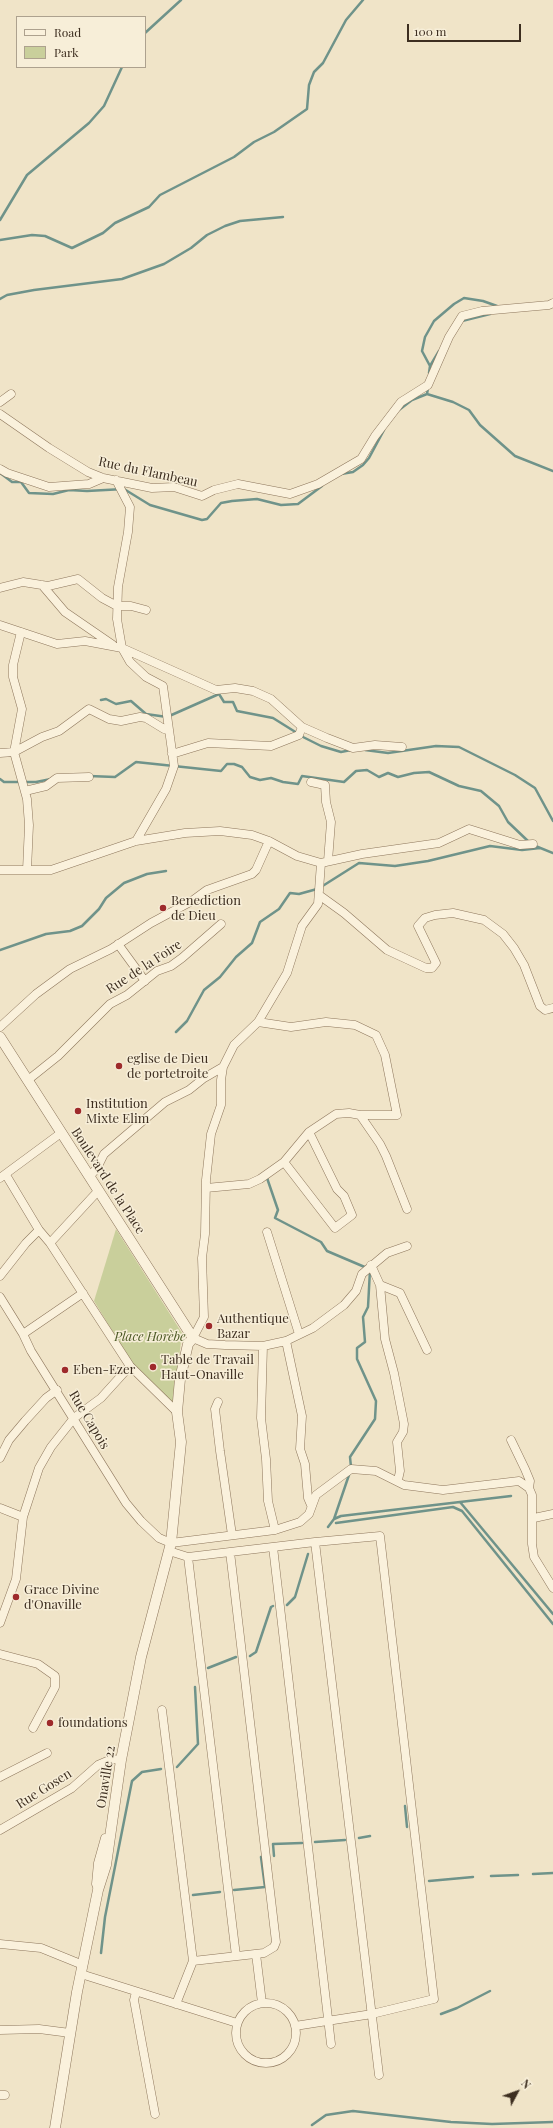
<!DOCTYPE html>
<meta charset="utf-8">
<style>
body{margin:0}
#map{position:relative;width:553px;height:2128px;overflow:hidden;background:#f0e4c8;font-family:"Playfair Display",serif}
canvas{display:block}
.legend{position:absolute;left:16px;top:16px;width:130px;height:52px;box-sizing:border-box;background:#f7eed8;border:1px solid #ada18e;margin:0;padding:5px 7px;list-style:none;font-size:12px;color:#3d2e20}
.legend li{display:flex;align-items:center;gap:8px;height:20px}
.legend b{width:20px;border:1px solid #ada18e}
.north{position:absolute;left:497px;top:2072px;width:40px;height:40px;-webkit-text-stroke:3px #f7eed8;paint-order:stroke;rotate:49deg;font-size:11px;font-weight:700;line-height:16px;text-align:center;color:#3d2e20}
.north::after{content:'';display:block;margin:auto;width:14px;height:18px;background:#3d2e20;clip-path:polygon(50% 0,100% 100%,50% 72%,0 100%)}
.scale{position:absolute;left:407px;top:24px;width:114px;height:18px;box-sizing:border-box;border:2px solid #3d2e20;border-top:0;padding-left:5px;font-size:12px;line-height:14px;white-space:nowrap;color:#3d2e20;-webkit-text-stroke:3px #f7eed8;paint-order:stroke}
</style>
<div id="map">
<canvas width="553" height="2128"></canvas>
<ul class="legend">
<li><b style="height:5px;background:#faf1dc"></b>Road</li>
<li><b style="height:11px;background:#c9cf9b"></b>Park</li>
</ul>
<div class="north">N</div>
<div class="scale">100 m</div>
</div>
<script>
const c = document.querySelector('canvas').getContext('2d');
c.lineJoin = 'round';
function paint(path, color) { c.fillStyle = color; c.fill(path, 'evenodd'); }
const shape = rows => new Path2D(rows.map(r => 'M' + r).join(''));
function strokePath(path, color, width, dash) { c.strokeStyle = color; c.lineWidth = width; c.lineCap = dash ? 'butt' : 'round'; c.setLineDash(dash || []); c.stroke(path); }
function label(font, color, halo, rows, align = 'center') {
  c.font = font + ' "Playfair Display",serif'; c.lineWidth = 3; c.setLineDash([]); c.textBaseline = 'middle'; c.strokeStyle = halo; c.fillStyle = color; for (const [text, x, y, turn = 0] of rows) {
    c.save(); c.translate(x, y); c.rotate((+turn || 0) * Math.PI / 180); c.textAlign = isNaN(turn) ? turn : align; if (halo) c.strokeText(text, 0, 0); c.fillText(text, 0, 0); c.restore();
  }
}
const green = shape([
 [116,1229,182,1333,173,1407,136,1370,94,1301]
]);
const stream = shape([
 [145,33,181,0],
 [0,220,27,175,89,123,104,106,122,67],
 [0,240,32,235,45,236,72,248,103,233,115,223,149,207,160,195,234,157,254,142,274,132,307,109,309,85,314,72,323,63,346,20,363,0],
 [0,299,7,295,34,290,122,279,164,264,191,248,207,235,225,226,240,221,283,217],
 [462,321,490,314],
 [430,366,439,351],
 [429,373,430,366,422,351,425,337,434,321,454,304,464,298,483,301,497,306],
 [427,394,453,402,469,410,480,425,515,456,553,471],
 [399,410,412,400,427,394,428,388],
 [0,473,12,482,21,482,29,493,53,494,69,490,87,491,124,489,150,505,202,520,207,519,221,503,232,501,257,499,281,505,298,504,322,486],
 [341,474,353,472,363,465,369,458,384,430],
 [101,700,106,699,116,704,131,701,146,714,167,717,219,694,224,702,233,702,237,711,273,718,297,733],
 [301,736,321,746,341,752,351,750],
 [365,750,388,753,436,746,459,747,515,775,535,788,553,821],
 [89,776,115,777,136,762,221,771,227,764,234,764,242,767,250,777,260,780,271,778,283,782,298,784,302,776,344,782,356,771,367,770,379,777,388,773,398,777,414,773,429,772,459,786,481,791,499,806,508,822,529,842],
 [0,779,4,782,36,782,51,779],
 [533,845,553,853],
 [321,887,359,863,395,866,428,861,490,846,522,850,540,848],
 [0,950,46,934,70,931,82,926,99,909,106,898,124,883,147,874,166,871],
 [176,1032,187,1021,204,990,220,977,236,957,252,943,260,922,279,909,290,893,299,894,317,889],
 [267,1178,278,1210,275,1218,321,1242,327,1251,367,1268],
 [351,1467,350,1457,375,1419,376,1401,357,1359,357,1348,365,1342,363,1317,368,1307,370,1270],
 [460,1502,553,1614],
 [334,1519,341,1516,511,1496],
 [336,1523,453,1507,462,1511,553,1624],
 [328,1527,334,1519,350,1472],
 [287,1605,295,1597,308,1554],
 [250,1656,256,1652,271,1607,273,1606],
 [208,1668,236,1657],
 [177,1767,198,1744,195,1687],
 [405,1806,407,1827],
 [359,1838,370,1836],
 [315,1842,345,1840],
 [274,1856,273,1844,302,1843],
 [533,1874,553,1873],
 [491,1876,518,1875],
 [429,1881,473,1877],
 [234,1890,265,1887,261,1857,262,1857],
 [193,1895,220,1892],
 [101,1953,105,1917,132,1781,142,1772,161,1769],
 [441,2014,457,2008,490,1991],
 [312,2125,326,2115,353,2111,451,2122,492,2124,553,2122]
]);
const minor = shape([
 [0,402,11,394],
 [0,414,49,448,88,472,103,478,152,488,174,487,202,496,214,490,238,484,290,494,318,484,361,459,375,436,401,402,428,385,449,337,462,316,482,311,549,305,553,303],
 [0,469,7,473,49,487,89,484,103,478],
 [116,480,130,507,128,532,118,587,117,619,122,648,130,662,146,677,163,686,174,766,166,789,136,841],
 [42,585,65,612,113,645],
 [0,588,23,582,48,586,78,579,102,598,117,606,131,606,146,610],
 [0,625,57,644,85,641,122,648,216,690,235,688,253,691,271,699,302,727,327,738,353,748,375,745,402,747],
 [21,632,13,665,13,677,22,709,14,752,27,799,29,825,27,870],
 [0,753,14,752,42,737,59,731,89,709,109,719,121,721,140,717,146,718,164,729,168,730],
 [172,754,208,743,271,746,299,735,302,727],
 [311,782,325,785,326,802,331,822,328,861],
 [25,791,46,786,57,778,89,777],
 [321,863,318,904,302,926,287,973,258,1022,234,1045,223,1067,221,1080,221,1105,211,1134,206,1180,205,1234,202,1258,204,1317,193,1338,207,1344,225,1345,263,1346,286,1341,313,1328,344,1305,356,1291,362,1274,387,1253,407,1246],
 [0,870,51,870,136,841,185,833,220,831,252,835,269,841,297,856,321,863,362,854,439,843,469,829,520,845,533,844],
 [319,895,344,913,387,950,426,968,432,968,436,963,418,926,425,918,435,915,453,913,484,920,503,934,514,948,524,965,540,1006,545,1010,553,1008],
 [118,944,145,981],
 [258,1022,291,1027,326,1022,355,1025,376,1035,385,1055,397,1115,360,1115],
 [0,1027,36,994,70,969,111,949,151,923,192,901,207,890,252,874,256,870,269,841],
 [28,1080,58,1056,110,1004,127,995,157,971,171,966,182,958,221,924],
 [284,1162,335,1228,352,1215,344,1196,337,1189,309,1132],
 [6,1175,39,1230,50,1243,130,1366,177,1412],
 [90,1176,97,1168,104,1154,165,1102,189,1090,204,1078,223,1067],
 [0,1178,61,1133],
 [206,1188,249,1184,260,1179,284,1162,309,1132,336,1114,349,1113,360,1115,380,1144,386,1156,407,1209],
 [267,1232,299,1334],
 [50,1243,98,1191],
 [371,1265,380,1285,385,1339,394,1373,404,1424,403,1432,397,1442,400,1471,398,1480],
 [0,1276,26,1243,39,1230],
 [380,1285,400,1293,427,1350],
 [0,1297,23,1334,31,1351,126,1503,141,1521,159,1538,171,1543,275,1530,300,1522,309,1514,316,1495,351,1469,376,1471,404,1485,443,1490,519,1481,529,1488,532,1495,532,1544,534,1557,553,1588],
 [23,1334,83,1293],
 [286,1341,302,1416,300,1449,305,1464,308,1498,311,1505],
 [263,1346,261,1418,266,1459,268,1501,275,1530],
 [218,1402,215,1409,220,1451,232,1535],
 [511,1440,525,1469,530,1481,529,1488],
 [0,1458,9,1440,25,1421,46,1398,57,1390],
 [0,1508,23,1517],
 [534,1518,553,1514],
 [273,1547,331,2044],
 [169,1551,188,1557],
 [230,1552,188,1557,236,1956],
 [0,1623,16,1579,23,1517,39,1468,51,1447,74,1418,101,1398,130,1366],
 [0,1654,38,1664,55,1676,55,1687,33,1728],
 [162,1710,193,1961,176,2004],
 [0,1777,47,1753],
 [0,1830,72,1788,98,1765,112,1759,121,1760],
 [98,1889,96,1884,98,1863,105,1838],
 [0,1944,41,1948,83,1965],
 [256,1954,262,2003],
 [193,1961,264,1953,274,1947,276,1942,230,1552,315,1542,379,2075],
 [81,1974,237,2023],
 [136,1992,134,2000,155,2114],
 '236 2033a30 30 0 1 1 60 0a30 30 0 1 1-60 0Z',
 [295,2026,372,2014,434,1999,380,1536,315,1542],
 [0,2030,39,2029,70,2033],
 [0,2095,5,2095]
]);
const tertiary = shape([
 [0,1037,193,1338,188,1344,180,1379,177,1412,181,1442,171,1543,141,1657,121,1760,106,1865,98,1890,77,1992,55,2128]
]);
const markers = [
 [163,908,4,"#9e2a2b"],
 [119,1066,4,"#9e2a2b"],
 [78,1111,4,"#9e2a2b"],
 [209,1326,4,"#9e2a2b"],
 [153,1367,4,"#9e2a2b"],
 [65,1370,4,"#9e2a2b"],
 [16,1597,4,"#9e2a2b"],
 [50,1723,4,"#9e2a2b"]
];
const streetNames = [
 ["Rue du Flambeau",148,472,12],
 ["Rue de la Foire",144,967,-33],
 ["Boulevard de la Place",108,1181,57],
 ["Rue Capois",89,1420,59],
 ["Onaville 22",106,1777,-81],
 ["Rue Gosen",44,1789,-32]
];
const poiNames = [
 ["Benediction",171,901],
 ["de Dieu",171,916],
 ["eglise de Dieu",127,1059],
 ["de portetroite",127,1074],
 ["Institution",86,1104],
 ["Mixte Elim",86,1119],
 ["Authentique",217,1319],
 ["Bazar",217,1334],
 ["Table de Travail",161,1360],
 ["Haut-Onaville",161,1375],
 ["Eben-Ezer",73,1370],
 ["Grace Divine",24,1590],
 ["d'Onaville",24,1605],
 ["foundations",58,1723]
];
const parkNames = [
 ["Place Horèbe",150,1337]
];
paint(green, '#c9cf9b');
strokePath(stream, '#6f938a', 2.5);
strokePath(minor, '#8d765c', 9);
strokePath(tertiary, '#8d765c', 11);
strokePath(minor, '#faf1dc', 8);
strokePath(tertiary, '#faf1dc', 10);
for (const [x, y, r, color] of markers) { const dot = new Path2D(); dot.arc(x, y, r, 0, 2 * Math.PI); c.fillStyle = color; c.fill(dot); strokePath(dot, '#f7eed8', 1.5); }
label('13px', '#3d2e20', '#f7eed8', streetNames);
label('13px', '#3d2e20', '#f7eed8', poiNames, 'left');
label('italic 13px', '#4d5a26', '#f7eed8', parkNames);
</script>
